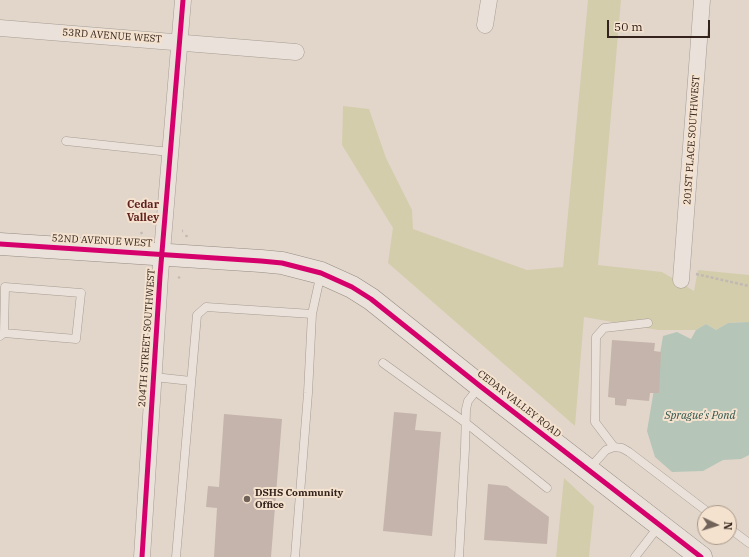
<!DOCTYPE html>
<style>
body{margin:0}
#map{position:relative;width:749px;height:557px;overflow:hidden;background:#e2d6ca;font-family:"IBM Plex Serif",serif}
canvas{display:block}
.north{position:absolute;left:697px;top:505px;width:40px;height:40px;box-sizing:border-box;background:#f4e2ce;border:1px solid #a79687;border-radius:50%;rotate:94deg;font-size:11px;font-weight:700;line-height:16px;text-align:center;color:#34231c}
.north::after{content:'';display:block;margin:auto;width:14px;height:18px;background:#716259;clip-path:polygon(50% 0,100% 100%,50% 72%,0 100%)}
.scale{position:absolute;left:607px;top:20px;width:103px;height:18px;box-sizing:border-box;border:2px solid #34231c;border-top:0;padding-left:5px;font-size:12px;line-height:14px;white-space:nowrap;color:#34231c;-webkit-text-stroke:3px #f4e2ce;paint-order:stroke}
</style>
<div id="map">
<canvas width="749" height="557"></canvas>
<div class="north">N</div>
<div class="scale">50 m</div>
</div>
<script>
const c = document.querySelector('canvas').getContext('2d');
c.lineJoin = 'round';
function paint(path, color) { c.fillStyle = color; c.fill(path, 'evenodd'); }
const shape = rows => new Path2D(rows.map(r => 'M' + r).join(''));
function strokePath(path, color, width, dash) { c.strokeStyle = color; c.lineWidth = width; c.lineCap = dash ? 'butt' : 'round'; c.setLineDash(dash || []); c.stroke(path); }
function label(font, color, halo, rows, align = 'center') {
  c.font = font + ' "IBM Plex Serif",serif'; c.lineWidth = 4; c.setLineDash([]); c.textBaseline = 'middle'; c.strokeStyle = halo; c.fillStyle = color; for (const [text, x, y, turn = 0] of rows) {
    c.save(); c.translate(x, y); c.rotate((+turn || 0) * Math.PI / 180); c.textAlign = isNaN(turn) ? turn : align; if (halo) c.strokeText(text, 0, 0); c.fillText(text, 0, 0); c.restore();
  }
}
const green = shape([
 [588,0,621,0,598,265,662,272,694,291,698,270,749,275,749,322,728,323,716,330,706,324,696,330,658,330,584,317,575,426,388,263,393,228,342,145,343,106,369,109,386,158,412,210,413,229,527,270,563,267],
 [564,478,594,506,589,557,556,557]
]);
const water = shape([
 [749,322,749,455,741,459,723,460,703,471,672,472,655,457,647,431,663,336,677,332,691,339,696,330,706,324,716,330,728,323]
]);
const building = shape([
 [612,340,655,343,654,351,661,352,659,393,650,393,649,401,627,399,626,406,615,405,615,398,608,397],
 [394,412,417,414,415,430,441,432,432,536,383,531],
 [224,414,282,419,271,557,214,557,217,508,206,507,208,486,219,487],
 [488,484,507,486,549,517,547,544,484,540]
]);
const path = shape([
 [182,231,183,231],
 [141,232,142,234],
 [186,237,187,235],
 [696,274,749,286],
 [178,277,180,278]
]);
const lane = shape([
 [66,141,170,152],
 [0,336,4,333,76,339,81,293,5,287,4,333],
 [383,363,466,423,547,488],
 [154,377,191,381],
 [614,447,595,422,596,337,604,328,648,323],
 [589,469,606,450,614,447,622,448,629,452,709,513],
 [729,528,749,543],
 [176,557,197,315,206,307,312,314],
 [295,557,308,393,312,314,321,273],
 [459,557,465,449,466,409,468,401,479,387],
 [635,557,659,526]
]);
const street = shape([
 [485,25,489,0],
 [0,28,296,52],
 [681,280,702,0],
 [142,557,160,276,183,0]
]);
const secondary = shape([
 [0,244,261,261,282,263,321,273,352,287,371,299,480,386,701,557]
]);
const cycleway = shape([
 [0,244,261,261,282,263,321,273,352,287,371,299,480,386,701,557],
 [142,557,160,276,183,0]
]);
const markers = [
 [247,499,4,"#716259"]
];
const streetNames = [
 ["53RD AVENUE WEST",112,36,4],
 ["201ST PLACE SOUTHWEST",692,140,-86],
 ["52ND AVENUE WEST",102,241,3],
 ["204TH STREET SOUTHWEST",147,338,-86],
 ["CEDAR VALLEY ROAD",519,404,38]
];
const poiNames = [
 ["DSHS Community",255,493],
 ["Office",255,505]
];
const neighbourhoodNames = [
 ["Cedar",143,205],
 ["Valley",143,218]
];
const waterNames = [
 ["Sprague's Pond",700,416]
];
paint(green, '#d4cdac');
paint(water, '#b5c5b8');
paint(building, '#c5b4ab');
strokePath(lane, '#a79c93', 9);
strokePath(street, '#a79c93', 17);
strokePath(secondary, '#968b83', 23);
strokePath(path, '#c2b9b2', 2.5, [3, 2]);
strokePath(lane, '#eae2da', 8);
strokePath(street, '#eae2da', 16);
strokePath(secondary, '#eae2da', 22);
strokePath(cycleway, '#d6006c', 5);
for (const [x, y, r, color] of markers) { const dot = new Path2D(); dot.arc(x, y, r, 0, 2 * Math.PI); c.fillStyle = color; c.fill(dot); strokePath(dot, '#f4e2ce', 1.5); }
label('10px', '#34231c', '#f4e2ce', streetNames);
label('bold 10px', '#34231c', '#f4e2ce', poiNames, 'left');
label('bold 11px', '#5f1f1d', '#f4e2ce', neighbourhoodNames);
label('italic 11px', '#2c534a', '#f4e2ce', waterNames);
</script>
